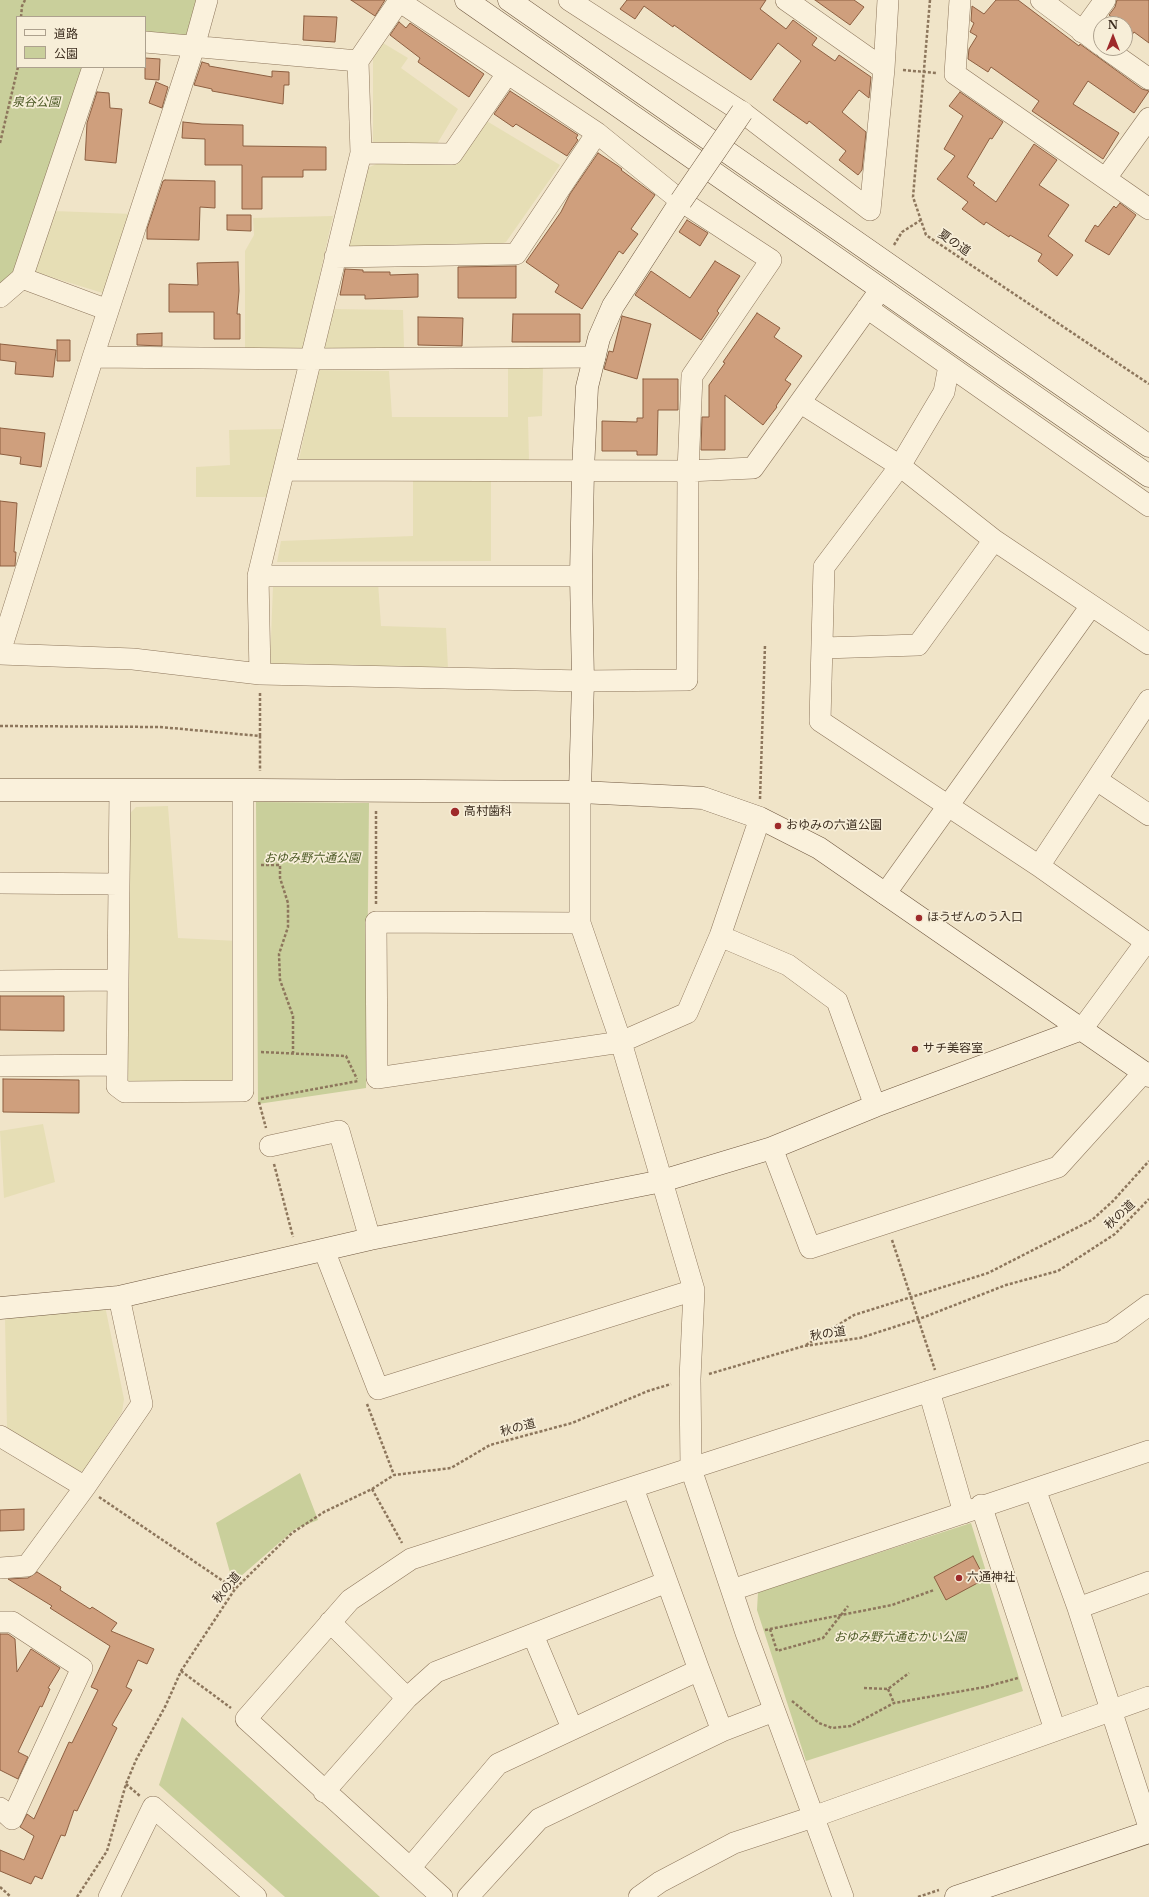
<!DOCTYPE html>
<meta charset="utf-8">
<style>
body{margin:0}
#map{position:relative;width:1149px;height:1897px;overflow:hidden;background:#f0e4c8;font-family:"Libre Baskerville","Noto Sans JP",serif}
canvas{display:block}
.legend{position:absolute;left:16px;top:16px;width:130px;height:52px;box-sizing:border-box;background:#f7eed8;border:1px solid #ada18e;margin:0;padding:5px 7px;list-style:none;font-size:12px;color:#3d2e20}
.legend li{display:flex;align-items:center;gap:8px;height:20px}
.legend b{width:20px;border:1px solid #ada18e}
.north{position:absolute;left:1093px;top:16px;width:40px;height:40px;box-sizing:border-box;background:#f7eed8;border:1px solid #ada18e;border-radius:50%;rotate:0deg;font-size:11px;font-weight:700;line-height:16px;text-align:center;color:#3d2e20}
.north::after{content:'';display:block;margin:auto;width:14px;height:18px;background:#9e2a2b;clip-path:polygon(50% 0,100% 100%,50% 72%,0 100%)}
</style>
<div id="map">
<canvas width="1149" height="1897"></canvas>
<ul class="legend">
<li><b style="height:5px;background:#faf1dc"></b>道路</li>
<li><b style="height:11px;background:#c9cf9b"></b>公園</li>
</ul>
<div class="north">N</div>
</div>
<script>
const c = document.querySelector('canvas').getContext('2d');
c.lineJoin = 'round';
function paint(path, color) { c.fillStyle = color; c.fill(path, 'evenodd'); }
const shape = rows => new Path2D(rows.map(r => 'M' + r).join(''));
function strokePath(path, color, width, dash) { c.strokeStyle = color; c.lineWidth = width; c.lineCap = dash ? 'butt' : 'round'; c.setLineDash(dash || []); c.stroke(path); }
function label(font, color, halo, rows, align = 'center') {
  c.font = font + ' "Libre Baskerville","Noto Sans JP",serif'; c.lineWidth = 3.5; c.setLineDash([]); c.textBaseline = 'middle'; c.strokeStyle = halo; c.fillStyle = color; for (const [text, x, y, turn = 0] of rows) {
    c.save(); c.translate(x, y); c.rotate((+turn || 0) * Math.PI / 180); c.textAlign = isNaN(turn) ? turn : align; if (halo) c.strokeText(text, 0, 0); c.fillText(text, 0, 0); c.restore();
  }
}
const farmland = shape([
 [383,43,408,58,401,68,458,109,437,144,373,145,373,57],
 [485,120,560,165,506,242,498,245,352,248,345,244,365,169,381,162,455,160],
 [54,211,133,214,106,294,35,272],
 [333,216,302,354,245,351,245,251,254,235,253,218],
 [330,309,403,310,404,348,321,348],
 [508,366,543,366,542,416,528,417,529,461,299,460,317,370,389,371,392,417,508,417],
 [283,429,269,497,196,497,196,467,230,465,229,430],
 [491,480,491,561,277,562,281,541,413,536,413,481],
 [378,582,381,626,446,628,448,669,270,665,273,586],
 [168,806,178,938,238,941,237,1083,135,1087,127,1081,130,813,136,807],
 [43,1124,55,1182,4,1198,0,1131],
 [104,1301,124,1399,122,1412,84,1471,73,1473,7,1431,5,1316]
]);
const green = shape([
 [0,0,199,0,190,38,145,33,145,17,17,17,17,67,87,67,20,268,0,286],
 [256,802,369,803,366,1088,258,1104],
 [300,1473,318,1520,295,1529,233,1583,216,1523],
 [971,1523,1023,1691,806,1761,757,1610,758,1592],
 [182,1717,380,1897,285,1897,159,1785]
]);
const building = shape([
 [351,0,385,0,375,16,351,0],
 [627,0,766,0,760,9,786,29,793,20,817,38,812,45,835,61,839,55,871,77,869,98,859,90,842,112,866,132,862,170,858,175,839,160,846,151,809,121,807,124,773,100,801,61,778,43,751,80,674,25,673,27,644,6,635,19,620,9,627,0],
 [815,0,854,0,864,7,850,25,815,0],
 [996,0,1018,0,1079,46,1080,44,1142,89,1149,91,1134,113,1088,81,1073,104,1119,133,1103,159,1032,111,1039,101,991,67,988,72,968,59,969,49,977,36,970,32,974,23,971,21,972,6,984,14,996,0],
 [1117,0,1149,0,1149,43,1134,32,1125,45,1125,24,1121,24,1109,15,1115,7,1117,0],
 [304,16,337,17,335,42,303,40,304,16],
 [399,22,406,28,410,23,484,74,469,97,418,62,420,58,390,35,399,22],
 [145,58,160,59,159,80,145,79,145,58],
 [202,62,209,64,209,66,272,77,272,71,289,72,289,85,284,85,283,104,212,91,212,89,194,85,202,62],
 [156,82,168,87,162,108,149,103,156,82],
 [510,91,578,135,576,138,578,140,567,156,516,124,513,127,494,114,510,91],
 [97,92,109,93,110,108,122,109,116,163,85,160,87,123,97,92],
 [960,92,1003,122,992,139,990,138,967,177,975,183,973,185,996,202,1034,144,1057,160,1039,185,1069,205,1048,236,1073,255,1057,276,1038,261,1042,254,1010,235,1009,237,986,222,984,225,962,209,968,202,937,179,955,156,944,149,963,116,949,106,960,92],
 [183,122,202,124,243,125,243,146,326,147,326,170,303,170,303,177,262,177,262,209,242,209,242,165,205,165,205,139,182,138,183,122],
 [598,153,618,166,622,169,621,170,655,195,631,229,638,234,623,254,619,251,582,309,555,292,559,285,526,262,561,212,570,194,598,153],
 [165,180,215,181,215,208,200,207,199,240,147,239,147,229,163,181,165,180],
 [1120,203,1136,215,1109,255,1085,241,1095,225,1098,227,1114,206,1116,208,1120,203],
 [227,215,251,215,251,231,227,230,227,215],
 [687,220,708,233,700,246,679,232,687,220],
 [715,261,740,276,717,311,719,313,701,340,635,295,651,271,690,298,715,261],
 [238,262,239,291,237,314,240,314,240,339,214,339,214,312,169,312,169,284,198,285,197,263,238,262],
 [516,266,516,298,458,298,458,267,516,266],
 [345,269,363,270,363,272,390,272,390,275,418,274,418,297,365,299,365,295,340,295,345,269],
 [757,313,780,328,774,337,802,356,785,380,791,384,776,406,777,407,763,425,725,395,725,450,701,450,702,417,709,417,709,385,725,363,723,362,757,313],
 [513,314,580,314,580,342,512,342,513,314],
 [622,316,651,324,637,379,604,369,609,351,613,352,622,316],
 [418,317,463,318,462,346,418,345,418,317],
 [162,333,162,346,137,345,137,334,162,333],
 [57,340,70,340,70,361,57,361,57,340],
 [0,344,56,350,53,377,15,374,16,362,0,360,0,344],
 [643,379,678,379,678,410,658,410,657,455,637,455,637,451,602,451,602,421,637,422,637,418,643,418,643,379],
 [0,428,45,433,41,467,20,464,21,457,0,454,0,428],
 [0,501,17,503,14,552,16,552,15,566,0,566,0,501],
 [0,996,64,996,64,1031,0,1030,0,996],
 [3,1079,79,1080,79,1113,3,1112,3,1079],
 [24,1509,24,1530,0,1531,0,1510,24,1509],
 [973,1556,985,1579,946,1600,934,1577,973,1556],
 [37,1572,61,1587,60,1590,90,1609,92,1607,117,1623,111,1631,154,1649,147,1664,138,1660,126,1687,132,1690,112,1725,117,1728,77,1811,74,1810,65,1836,61,1835,42,1879,35,1876,31,1884,0,1871,0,1850,24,1860,34,1836,20,1827,27,1814,34,1819,69,1742,72,1743,98,1690,91,1687,110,1646,50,1608,52,1606,8,1579,28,1578,37,1572],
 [0,1634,8,1634,15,1639,17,1672,31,1649,60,1668,48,1688,50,1689,42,1707,40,1706,18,1752,28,1757,18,1779,0,1770,0,1634]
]);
const path = shape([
 [930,0,913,197,926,235,1149,384],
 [21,17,22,6,25,0],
 [903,70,936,73],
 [0,143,18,67],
 [894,245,902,232,921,220],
 [0,726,160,727,260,736,260,771],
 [260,736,260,693],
 [760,799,765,645],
 [261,865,280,865,280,878,288,903,288,927,279,954,280,980,293,1016,293,1053],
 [376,904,376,809],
 [261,1052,346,1056,357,1079],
 [261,1099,358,1081],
 [259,1102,266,1128],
 [274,1164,293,1237],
 [892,1240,935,1370],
 [806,1345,854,1315,988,1273,1092,1220,1113,1201,1149,1161],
 [709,1374,804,1346,860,1338,919,1319,1006,1285,1058,1271,1115,1234,1149,1199],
 [367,1404,394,1475],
 [372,1489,402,1543],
 [99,1497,235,1589],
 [770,1629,777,1651,823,1638,848,1606],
 [765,1630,892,1605,934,1590],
 [181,1671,231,1708],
 [864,1688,888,1689,909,1673],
 [888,1689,894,1703],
 [792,1701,819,1723,832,1728,851,1726,894,1703,985,1687,1018,1678],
 [126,1784,140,1796],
 [0,1887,11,1897],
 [77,1897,107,1851,126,1784,136,1760,166,1705,181,1671,235,1589,292,1533,324,1512,372,1489,394,1475,451,1468,490,1445,572,1423,648,1391,671,1384],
 [918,1897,939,1890]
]);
const street = shape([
 [569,0,742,112,870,210,884,69,888,0],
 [786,0,884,69],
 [960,0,955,74,1149,209],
 [1041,0,1101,45],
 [1082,32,1105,0],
 [145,42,358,61],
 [1105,48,1149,79],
 [361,153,452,154,507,74],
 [1106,178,1149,118],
 [335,257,516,254,597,133],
 [22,278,108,310],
 [0,297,22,278,93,67],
 [867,308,1149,506],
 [93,357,310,359,595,357],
 [949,366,944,392,900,466,824,567,820,721,1039,866,1149,944],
 [801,403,900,466,994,540,1149,644],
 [285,470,688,471,753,468,881,289],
 [258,576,581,576],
 [823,648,918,645,994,540],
 [0,652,93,357,194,47,207,0],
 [0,654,133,659,260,674,583,681,687,680,688,471,692,376,771,260,681,201,597,133,399,1,358,61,361,153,258,576,260,674],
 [1097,780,1149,815],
 [580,792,580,923,621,1042,694,1290,690,1379,691,1469,746,1633,843,1897],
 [1039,866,1149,700],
 [0,883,119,884],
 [885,894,1091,606],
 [580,923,376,922,377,1078,621,1042,687,1013,720,936,760,818],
 [720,936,788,965,837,1001,875,1106],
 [118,980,120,790],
 [0,981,118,980,117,1086,125,1092,243,1091,243,790],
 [1082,1029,1146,942],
 [0,1066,117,1065],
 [270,1146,339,1131,370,1239],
 [772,1148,810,1248,1058,1167,1144,1072],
 [324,1250,378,1389,694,1290],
 [929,1391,964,1513],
 [0,1436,85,1487,142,1404,119,1297],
 [633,1488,699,1670],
 [1035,1489,1078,1608,1149,1827],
 [981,1505,1055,1730],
 [0,1568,27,1566,85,1487],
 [732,1590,1149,1451],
 [1078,1608,1149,1582],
 [0,1622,12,1622,82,1668,12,1819,0,1808],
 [330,1622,407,1698],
 [533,1635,572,1728],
 [324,1792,407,1698,436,1672,667,1582],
 [410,1868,498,1764,699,1670,722,1731],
 [109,1897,153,1807,256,1897],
 [442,1897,246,1719,350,1600,411,1559,1112,1332,1149,1305],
 [468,1897,539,1819,722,1731,774,1711],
 [639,1897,660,1882,734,1843,813,1817,1149,1697]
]);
const secondary = shape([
 [466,0,1149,476],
 [509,0,1149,446],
 [0,790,260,790,580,792,703,798,760,818,819,848,1149,1076],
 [580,792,583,681,581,576,583,470,587,387,599,338,613,306,681,201],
 [0,1308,119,1297,370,1239,662,1181,772,1148,875,1106,1082,1029],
 [956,1897,1149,1832]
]);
const secondaryBridge = shape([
 [681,201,742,112]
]);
const markers = [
 [455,812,5,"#9e2a2b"],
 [778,826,4,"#9e2a2b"],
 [919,918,4,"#9e2a2b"],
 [915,1049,4,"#9e2a2b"],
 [959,1578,4,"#9e2a2b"]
];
const parkNames = [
 ["泉谷公園",36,103],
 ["おゆみ野六通公園",312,859],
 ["おゆみ野六通むかい公園",900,1638]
];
const streetNames = [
 ["夏の道",954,243,34],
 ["秋の道",1120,1215,-43],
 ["秋の道",828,1334,-9],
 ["秋の道",518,1428,-15],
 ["秋の道",227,1588,-51]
];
const poiNames = [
 ["高村歯科",464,812],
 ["おゆみの六道公園",786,826],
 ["ほうぜんのう入口",927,918],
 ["サチ美容室",923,1049],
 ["六通神社",967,1578]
];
paint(farmland, '#e6deb5');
paint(green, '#c9cf9b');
paint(building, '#cf9f7d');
strokePath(building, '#8d5f41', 1);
strokePath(street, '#8d765c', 22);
strokePath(secondary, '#6f573f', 23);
strokePath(path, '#8d765c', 2.5, [3, 2]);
strokePath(street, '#faf1dc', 21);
strokePath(secondary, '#faf1dc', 22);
strokePath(secondaryBridge, '#6f573f', 23, []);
strokePath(secondaryBridge, '#faf1dc', 22);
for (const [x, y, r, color] of markers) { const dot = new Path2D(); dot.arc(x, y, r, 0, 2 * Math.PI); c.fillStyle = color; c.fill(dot); strokePath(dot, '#f7eed8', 1.5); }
label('italic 12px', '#4d5a26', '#f7eed8', parkNames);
label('12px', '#3d2e20', '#f7eed8', streetNames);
label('12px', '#3d2e20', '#f7eed8', poiNames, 'left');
</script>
